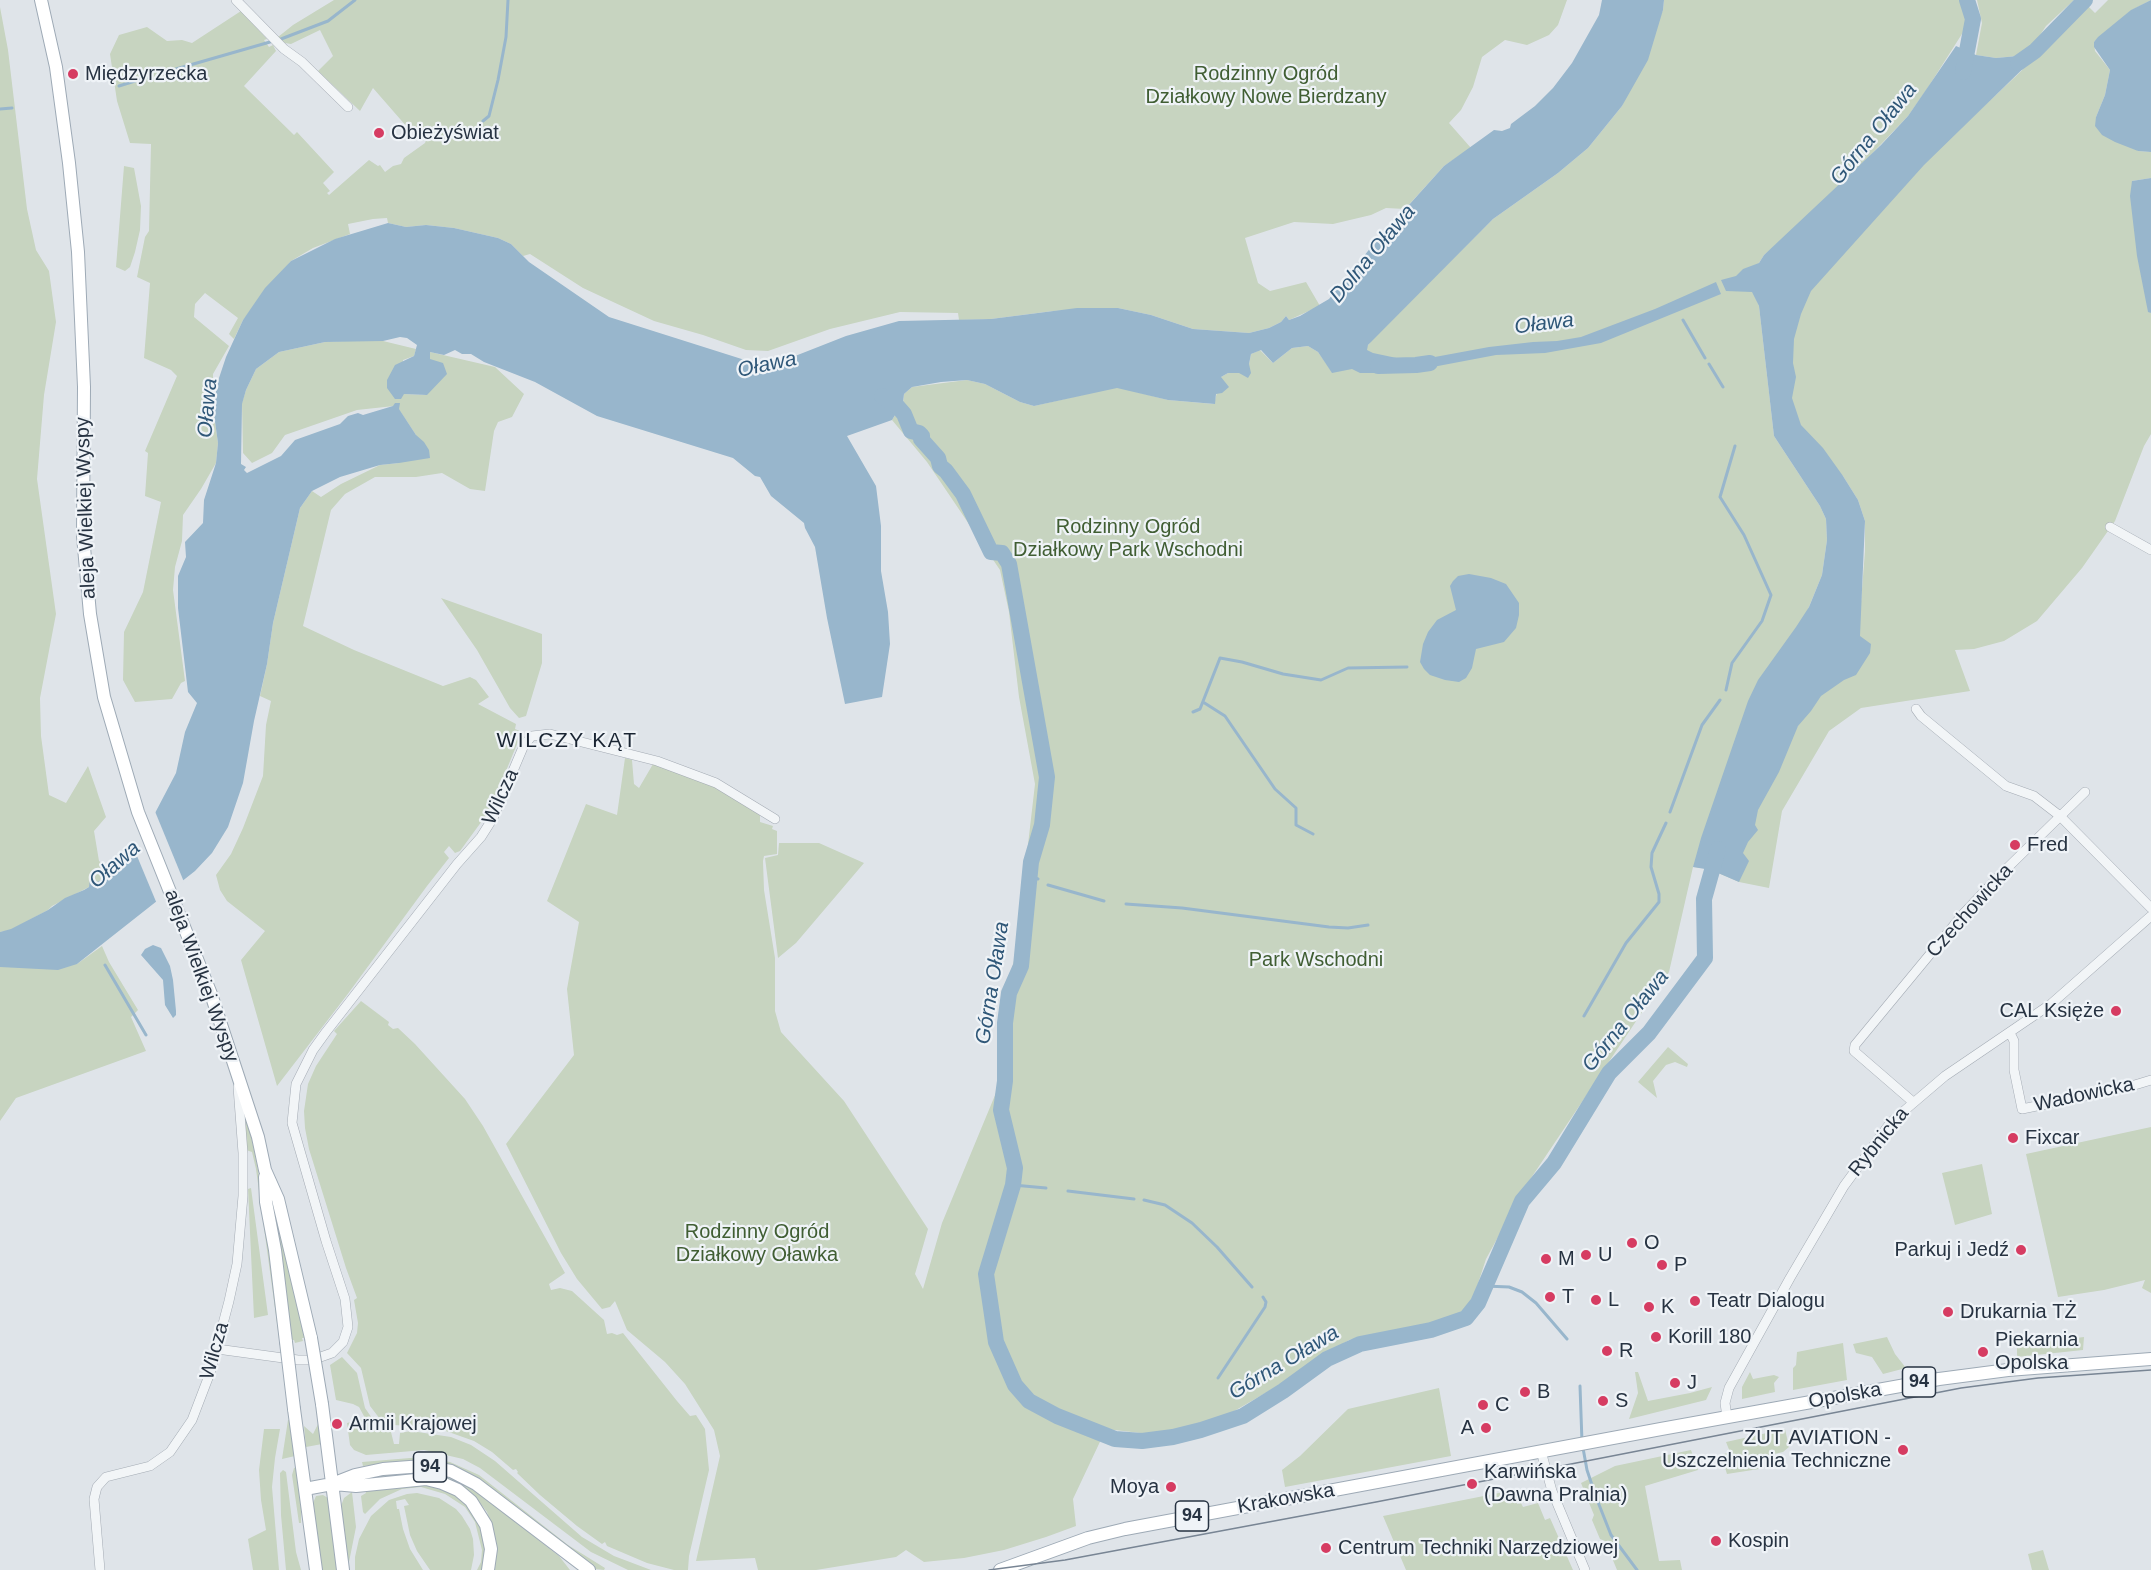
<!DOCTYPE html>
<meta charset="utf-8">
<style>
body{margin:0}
canvas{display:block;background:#dfe4e9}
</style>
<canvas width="2151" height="1570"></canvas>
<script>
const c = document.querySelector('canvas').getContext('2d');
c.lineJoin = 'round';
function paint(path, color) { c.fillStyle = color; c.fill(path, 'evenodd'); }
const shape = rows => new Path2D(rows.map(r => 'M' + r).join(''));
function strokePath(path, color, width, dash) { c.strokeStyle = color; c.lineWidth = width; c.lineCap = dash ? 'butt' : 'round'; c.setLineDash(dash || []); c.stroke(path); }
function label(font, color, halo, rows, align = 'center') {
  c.font = font + ' Arial,sans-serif'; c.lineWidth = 4.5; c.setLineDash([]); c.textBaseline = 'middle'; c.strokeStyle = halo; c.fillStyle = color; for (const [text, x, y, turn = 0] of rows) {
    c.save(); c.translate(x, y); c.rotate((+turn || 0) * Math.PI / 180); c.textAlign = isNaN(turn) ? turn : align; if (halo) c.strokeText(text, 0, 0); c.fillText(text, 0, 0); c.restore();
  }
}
const green = shape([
 [334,0,1567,0,1558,25,1549,35,1527,45,1505,40,1482,57,1473,87,1461,110,1449,123,1471,148,1444,166,1405,209,1386,208,1371,215,1333,224,1294,222,1245,238,1258,283,1270,291,1306,282,1320,306,1289,320,1286,316,1281,322,1269,328,1249,333,1193,329,1151,315,1118,308,1053,311,991,319,959,320,958,313,900,312,830,329,768,351,746,350,703,335,654,321,583,288,530,254,523,256,511,244,498,238,454,228,426,225,406,227,388,223,387,218,373,219,348,224,350,234,313,248,291,261,243,320,234,339,229,334,238,318,205,293,195,304,194,317,229,346,213,374,213,407,218,443,216,463,201,489,183,515,182,541,175,567,173,590,185,681,181,683,172,699,135,702,123,680,124,632,143,592,161,502,145,496,148,453,145,451,177,376,171,370,144,358,150,283,137,277,145,237,149,231,151,144,130,143,117,101,110,54,119,35,147,27,167,41,182,40,192,43,241,11,267,39,264,40,269,47,273,45,276,51,244,86,294,135,297,132,334,172,323,183,330,191,327,193,329,195,369,160,378,166,380,165,385,172,393,166,401,164,404,158,425,143,428,135,407,127,373,88,360,111,318,71,333,56,320,30,291,44,285,43,278,37,293,25],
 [1664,0,1961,0,1967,26,1927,89,1908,116,1863,163,1859,175,1764,255,1748,280,1759,306,1774,436,1820,506,1826,519,1827,540,1822,575,1702,868,1693,867,1669,972,1527,1184,1486,1259,1472,1302,1454,1318,1349,1340,1314,1361,1288,1380,1229,1414,1158,1435,1106,1429,1073,1499,1076,1526,1046,1537,1004,1550,964,1558,924,1562,906,1550,896,1557,816,1570,758,1570,755,1558,696,1561,720,1456,714,1430,685,1384,665,1362,627,1330,615,1301,610,1307,602,1309,577,1279,561,1253,506,1144,574,1055,567,989,579,922,547,901,586,804,617,815,625,758,632,760,634,784,639,788,653,764,712,785,760,815,760,822,773,826,772,829,777,831,777,854,764,856,763,861,764,890,775,958,775,1011,781,1032,844,1101,928,1229,915,1274,923,1289,942,1223,998,1088,998,1021,1015,957,1035,784,1019,697,1009,612,1000,570,927,462,892,420,903,403,904,394,912,387,967,380,985,384,1020,402,1034,406,1117,387,1168,400,1214,404,1221,377,1228,373,1239,373,1249,364,1251,354,1260,350,1273,363,1292,348,1308,346,1318,352,1332,372,1366,348,1374,337,1493,219,1558,173,1588,148,1622,106,1663,10],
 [1977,0,2074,0,2046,26,2032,47,2018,56,1996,58,1976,55,1982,23],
 [2108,0,2151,0,2132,10,2094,42,2095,51,2110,70,2105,95,2096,117,2138,151,2151,152,2151,178,2132,181,2148,311,2151,313,2151,434,2144,446,2115,521,2082,568,2037,621,2004,641,1974,649,1955,650,1970,691,1861,708,1829,731,1782,811,1769,888,1739,882,1716,872,1860,615,1865,551,1865,521,1858,500,1843,476,1796,448,1772,305,2015,77,2088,6,2095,13],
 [0,7,8,50,27,209,36,250,49,271,56,322,44,395,37,479,56,614,40,698,41,736,49,795,66,803,88,766,106,817,94,831,99,861,113,871,107,877,97,882,93,879,89,887,52,906,48,910,11,930,0,932],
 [124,166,134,168,141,206,140,230,135,252,130,267,125,271,116,267],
 [366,340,383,341,416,349,414,356,403,360,404,394,427,395,430,352,495,367,524,394,512,417,498,422,494,431,485,491,470,489,442,473,416,477,375,477,345,494,331,510,303,626,354,650,443,686,470,677,476,680,489,697,478,704,516,724,515,729,522,732,490,810,460,851,455,853,449,846,444,852,449,858,427,886,347,995,277,1086,241,960,265,931,227,901,220,890,216,875,231,854,243,828,263,776,266,725,271,701,260,696,267,664,273,623,300,508,312,491,321,497,341,484,380,465,399,463,416,435,398,408,394,406,357,410,285,435,272,453,252,463,243,453,242,403,246,390,256,369,279,352,325,342],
 [441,598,542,634,542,663,526,716,519,718,510,708,477,650],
 [779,843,819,843,864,863,796,943,778,958,765,858,778,855],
 [102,946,109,962,138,1010,131,1017,146,1051,16,1098,0,1121,0,967,77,964],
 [361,1001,389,1022,388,1025,393,1029,398,1028,415,1044,465,1099,483,1126,565,1273,549,1284,551,1290,560,1288,572,1291,604,1320,607,1334,612,1333,617,1335,623,1333,677,1401,690,1416,696,1415,705,1429,709,1470,689,1556,688,1570,674,1570,647,1563,607,1546,605,1542,602,1544,577,1526,540,1495,517,1473,518,1472,516,1469,513,1470,492,1452,474,1441,443,1430,443,1427,432,1424,431,1427,393,1425,380,1419,370,1406,361,1368,347,1353,357,1333,358,1323,354,1300,357,1298,346,1268,309,1149,305,1128,304,1111,308,1084,316,1066,337,1034,334,1031],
 [1668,1047,1688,1064,1687,1067,1675,1062,1666,1065,1653,1081,1657,1098,1638,1082],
 [242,1105,250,1130,260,1180,281,1338,279,1338,256,1169,252,1152,246,1150],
 [2151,1127,2151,1293,2142,1288,2145,1280,2104,1290,2058,1297,2026,1154],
 [1982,1164,1992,1214,1955,1225,1942,1173],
 [270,1187,305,1338,302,1338,303,1341,295,1343,294,1340,292,1340],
 [251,1188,268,1315,254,1318,248,1189],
 [1887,1337,1895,1354,1906,1368,1883,1374,1872,1357,1856,1353,1853,1344],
 [2084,1337,2083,1350,2017,1357,2017,1339,2019,1339,2021,1345],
 [1843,1343,1847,1380,1793,1390,1793,1368,1796,1365,1797,1352],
 [342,1357,357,1373,365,1408,374,1421,391,1432,394,1444,399,1444,400,1433,411,1431,451,1437,471,1445,495,1461,582,1537,614,1556,651,1570,628,1570,591,1552,480,1468,463,1459,424,1450,366,1455,354,1450,350,1445,347,1423,365,1418,359,1407,353,1404,336,1400,330,1365],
 [1635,1372,1638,1372,1648,1401,1690,1393,1712,1387,1706,1400,1629,1419,1638,1393],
 [1750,1372,1753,1379,1774,1375,1779,1377,1774,1383,1775,1392,1742,1399,1742,1387],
 [1439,1388,1451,1456,1285,1487,1282,1470,1300,1456,1348,1409],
 [288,1420,290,1420,295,1456,282,1459],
 [318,1424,322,1444,306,1447,304,1426,313,1434],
 [264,1429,280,1429,275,1458,272,1487,279,1570,253,1570,248,1539,266,1530,261,1500,259,1470],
 [1785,1429,1789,1447,1783,1452,1757,1458,1759,1469,1727,1474,1721,1455,1730,1452,1726,1442],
 [1691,1450,1698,1470,1645,1486,1659,1561,1680,1560,1682,1570,1617,1570,1605,1541,1600,1539,1592,1520,1594,1515,1581,1483,1615,1466],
 [422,1457,450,1462,479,1475,568,1545,605,1568,604,1570,595,1569,479,1479,455,1466,421,1460,363,1466,362,1462],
 [297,1467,301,1503,301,1523,299,1523,292,1475,294,1468],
 [283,1470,286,1472,296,1552,301,1570,286,1570,281,1515,280,1473],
 [419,1471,447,1476,471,1487,559,1556,570,1570,495,1570,496,1540,487,1512,473,1494,447,1479,431,1474,412,1474,365,1480,364,1477],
 [429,1485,447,1490,464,1501,478,1519,486,1546,483,1570,477,1570,481,1562,482,1550,475,1522,465,1507,445,1494,421,1487,402,1489,380,1499,365,1514,363,1512,361,1496,366,1493,365,1490],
 [1514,1490,1517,1504,1521,1503,1523,1507,1538,1503,1545,1520,1550,1518,1573,1570,1406,1570,1383,1516],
 [352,1492,356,1527,349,1562,347,1562,341,1506,344,1498],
 [417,1493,439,1498,456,1509,462,1516,470,1529,473,1539,474,1555,471,1570,430,1570,417,1551,410,1535,404,1506,409,1505,405,1499,396,1501,397,1509,399,1509,403,1529,410,1549,423,1570,355,1570,355,1557,359,1539,371,1516,389,1500,407,1494],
 [323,1495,328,1498,337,1570,322,1570,313,1503,316,1496],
 [2043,1550,2049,1570,2032,1570,2028,1554]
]);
const water = shape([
 [1602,0,1664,0,1663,10,1648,60,1622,106,1588,148,1558,173,1493,219,1368,345,1367,350,1373,353,1406,360,1393,373,1360,373,1352,369,1332,373,1318,352,1308,346,1292,348,1273,363,1261,350,1251,354,1249,364,1251,373,1248,378,1239,373,1228,373,1221,377,1229,387,1222,393,1216,394,1215,404,1168,400,1117,388,1034,406,1020,402,985,384,967,380,941,382,912,387,904,394,903,402,892,420,847,436,876,486,881,526,881,571,888,612,890,644,882,697,845,704,827,618,815,547,805,528,804,523,771,496,760,477,755,476,733,458,597,416,535,382,484,362,471,354,462,354,455,350,444,355,430,352,430,359,443,363,447,374,427,395,404,394,401,399,395,399,387,388,387,380,395,365,414,356,417,345,407,338,400,337,383,341,325,342,279,352,256,369,246,390,242,404,241,464,246,467,244,470,247,473,281,456,295,440,340,424,348,416,358,413,363,415,393,406,395,403,400,403,399,409,416,435,424,442,429,450,430,458,399,463,380,465,340,477,312,491,300,508,273,623,267,664,254,721,243,783,228,827,212,853,195,871,77,964,58,970,0,967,0,932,11,929,48,910,65,898,84,890,89,887,90,879,97,882,107,877,143,836,176,773,185,732,197,703,188,692,178,608,178,576,186,557,185,542,203,523,204,500,216,463,218,443,213,407,218,381,226,357,243,320,265,288,291,261,335,239,388,223,406,227,426,225,454,228,498,238,511,244,529,262,609,317,748,361,790,358,846,336,899,321,991,319,1077,308,1118,308,1151,315,1193,329,1249,333,1269,328,1281,322,1286,316,1289,320,1300,316,1329,299,1372,246,1444,166,1494,130,1502,131,1510,128,1511,124,1535,106,1553,88,1572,63,1599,15],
 [2151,0,2151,152,2138,151,2115,142,2102,135,2095,126,2096,117,2105,95,2110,70,2094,47,2094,42,2098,37,2131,10],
 [1956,46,1976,55,1996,58,2018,56,2032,47,2037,55,1924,165,1811,291,1801,314,1794,339,1793,363,1796,377,1792,398,1801,425,1823,448,1843,476,1858,500,1865,521,1860,636,1871,644,1870,653,1856,675,1844,680,1821,696,1811,711,1798,726,1779,772,1758,810,1755,825,1758,830,1748,842,1743,853,1749,861,1739,882,1711,870,1693,867,1701,838,1748,701,1758,680,1796,627,1809,607,1822,575,1827,540,1826,519,1820,506,1774,436,1759,306,1752,292,1726,291,1721,280,1736,276,1743,269,1759,263,1764,255,1881,145,1908,116],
 [2151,178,2151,313,2148,312,2137,256,2130,196,2132,181],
 [1716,282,1721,294,1601,343,1545,353,1496,355,1401,373,1413,361,1489,347,1533,342,1557,341,1581,337,1655,309],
 [1469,574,1491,578,1506,584,1519,603,1519,615,1516,628,1504,642,1476,649,1472,668,1466,678,1459,682,1445,680,1430,675,1424,669,1420,662,1423,644,1428,632,1437,620,1456,610,1450,586,1453,581,1458,576],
 [153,945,161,948,170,966,173,980,176,1011,176,1015,173,1018,165,1005,163,980,141,955,145,949]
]);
const pier = shape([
 [154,809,184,882,157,904,132,844]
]);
const stream = shape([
 [281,39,328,21,355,0],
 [176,69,270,42],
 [119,86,151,76],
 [0,109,12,108],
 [483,121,489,116,498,80,506,37,508,0],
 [1683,320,1705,358],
 [1709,364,1723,387],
 [1726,690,1732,663,1762,621,1771,595,1744,535,1720,497,1735,446],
 [1203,702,1225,716,1275,789,1296,808,1296,825,1313,834],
 [1193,712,1200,709,1220,658,1242,662,1283,674,1321,680,1348,668,1407,667],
 [1670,812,1702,725,1720,700],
 [1030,876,1038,879],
 [1048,885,1104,901],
 [1126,904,1182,908,1329,927,1348,928,1368,925],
 [105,965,146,1035],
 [1584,1016,1626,943,1659,902,1659,894,1651,867,1652,853,1666,823],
 [1013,1185,1046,1188],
 [1068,1191,1134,1199],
 [1144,1200,1165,1205,1192,1223,1217,1247,1252,1287],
 [1485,1286,1509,1287,1522,1292,1536,1303,1567,1339],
 [1218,1378,1265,1307,1266,1302,1263,1297],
 [1580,1386,1582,1442],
 [1583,1448,1587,1470,1596,1497,1611,1535,1637,1570]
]);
const river = shape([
 [2018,63,2035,51,2085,0],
 [1963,72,1973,19,1967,0],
 [1378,366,1416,365,1430,363],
 [882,396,897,406,904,414,911,431,919,433,922,436,921,439,938,458,940,466,946,471,963,494,991,552,1002,553,1009,564,1047,777,1042,825,1031,862,1021,966,1009,993,1005,1023,1005,1081,1001,1110,1015,1168,1013,1185,986,1274,996,1342,1015,1385,1029,1401,1057,1416,1115,1439,1142,1441,1173,1437,1201,1430,1243,1416,1283,1391,1327,1359,1360,1344,1431,1330,1466,1318,1478,1303,1522,1201,1554,1163,1609,1073,1649,1033,1705,958,1704,899,1718,849]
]);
const minor = shape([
 [236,0,284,49,302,62,348,107],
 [2110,527,2151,550],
 [1916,709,1921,716,2006,786,2034,796,2060,816,2151,908],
 [2010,1033,2014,1041,2014,1070,2022,1109,2128,1087,2151,1080],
 [1913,1102,1854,1051,1855,1045,1964,913,1999,876,2085,792],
 [217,1349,298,1360,312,1360,332,1353,343,1342,348,1327,345,1299,326,1241,292,1123,296,1084,313,1050,326,1032,457,864,481,837,493,818,524,745,532,736,550,734,657,761,716,783,775,819],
 [1727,1417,1725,1403,1729,1388,1790,1278,1844,1186,1891,1122,1945,1076,2051,1004,2151,916],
 [1541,1451,1552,1491,1585,1570],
 [100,1570,94,1499,97,1487,106,1477,150,1466,170,1452,192,1420,210,1373,229,1301,237,1264,243,1196,243,1153,238,1087]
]);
const major = shape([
 [41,0,56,67,69,163,78,252,84,387,83,536,90,614,104,697,138,812,211,994,258,1137,265,1170,278,1199,311,1338],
 [265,1177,266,1202,275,1250,286,1342],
 [322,1404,343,1570],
 [294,1409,316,1570],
 [334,1484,356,1486,426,1479,442,1483,458,1490,471,1501,486,1525,491,1549,488,1570],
 [305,1489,332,1484,355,1475,383,1469,423,1466,451,1471,476,1484,589,1570],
 [1000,1570,1088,1538,1125,1529,1661,1429,1939,1379,2008,1370,2151,1359]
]);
const tram = shape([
 [989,1570,1065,1560,1376,1502,1961,1388,2038,1378,2151,1370]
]);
const majorBridge = shape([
 [311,1338,322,1404],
 [286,1342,294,1409]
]);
const markers = [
 [73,74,6,"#d63c62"],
 [379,133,6,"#d63c62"],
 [2015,845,6,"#d63c62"],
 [2116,1011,6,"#d63c62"],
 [2013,1138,6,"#d63c62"],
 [1632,1243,6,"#d63c62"],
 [2021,1250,6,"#d63c62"],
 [1586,1255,6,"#d63c62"],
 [1546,1259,6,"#d63c62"],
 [1662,1265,6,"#d63c62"],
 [1550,1297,6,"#d63c62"],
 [1596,1300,6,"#d63c62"],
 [1695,1301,6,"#d63c62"],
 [1649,1307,6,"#d63c62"],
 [1948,1312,6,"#d63c62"],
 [1656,1337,6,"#d63c62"],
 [1607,1351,6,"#d63c62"],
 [1983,1352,6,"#d63c62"],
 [1675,1383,6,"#d63c62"],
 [1525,1392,6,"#d63c62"],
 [1603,1401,6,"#d63c62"],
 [1483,1405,6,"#d63c62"],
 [337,1424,6,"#d63c62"],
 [1486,1428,6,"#d63c62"],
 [1903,1450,6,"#d63c62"],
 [1472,1484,6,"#d63c62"],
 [1171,1487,6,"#d63c62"],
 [1716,1541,6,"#d63c62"],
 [1326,1548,6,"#d63c62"]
];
const shields = [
 [1919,1382,33],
 [430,1467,33],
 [1192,1516,33]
];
const shieldNames = [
 ["94",1919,1382],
 ["94",430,1467],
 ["94",1192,1516]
];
const poiNames = [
 ["Międzyrzecka",85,74],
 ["Obieżyświat",391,133],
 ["Fred",2027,845],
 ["CAL Księże",2104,1011,"right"],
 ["Fixcar",2025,1138],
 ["O",1644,1243],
 ["Parkuj i Jedź",2009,1250,"right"],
 ["U",1598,1255],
 ["M",1558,1259],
 ["P",1674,1265],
 ["T",1562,1297],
 ["L",1608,1300],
 ["Teatr Dialogu",1707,1301],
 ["K",1661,1307],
 ["Drukarnia TŻ",1960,1312],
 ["Korill 180",1668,1337],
 ["Piekarnia",1995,1340],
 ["Opolska",1995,1363],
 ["R",1619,1351],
 ["J",1687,1383],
 ["B",1537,1392],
 ["S",1615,1401],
 ["C",1495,1405],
 ["Armii Krajowej",349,1424],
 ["A",1474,1428,"right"],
 ["ZUT AVIATION -",1891,1438,"right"],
 ["Uszczelnienia Techniczne",1891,1461,"right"],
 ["Karwińska",1484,1472],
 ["(Dawna Pralnia)",1484,1495],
 ["Moya",1159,1487,"right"],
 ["Kospin",1728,1541],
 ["Centrum Techniki Narzędziowej",1338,1548]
];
const parkNames = [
 ["Rodzinny Ogród",1266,74],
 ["Działkowy Nowe Bierdzany",1266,97],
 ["Rodzinny Ogród",1128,527],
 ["Działkowy Park Wschodni",1128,550],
 ["Park Wschodni",1316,960],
 ["Rodzinny Ogród",757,1232],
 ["Działkowy Oławka",757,1255]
];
const streetNames = [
 ["aleja Wielkiej Wyspy",86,508,-92],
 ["Wilcza",501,797,-65],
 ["Czechowicka",1970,911,-48],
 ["aleja Wielkiej Wyspy",201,976,70],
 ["Wadowicka",2084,1095,-12],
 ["Rybnicka",1879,1142,-51],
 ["Wilcza",215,1351,-74],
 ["Opolska",1845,1396,-10],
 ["Krakowska",1286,1499,-10]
];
const waterNames = [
 ["Górna Oława",1874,134,-51],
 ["Dolna Oława",1373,254,-50],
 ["Oława",1544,324,-7],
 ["Oława",767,365,-12],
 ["Oława",208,408,-85],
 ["Oława",115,865,-41],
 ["Górna Oława",993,983,-81],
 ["Górna Oława",1626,1021,-51],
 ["Górna Oława",1284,1363,-31]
];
const neighbourhoodNames = [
 ["WILCZY KĄT",567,741]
];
paint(green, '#c7d4c0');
paint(water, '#98b6cc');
paint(pier, '#dfe4e9');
strokePath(stream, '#98b6cc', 3);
strokePath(river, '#98b6cc', 16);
strokePath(minor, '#a4abb4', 10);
strokePath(major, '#9eaab6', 14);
strokePath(minor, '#f2f5f7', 9);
strokePath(major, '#fff', 12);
strokePath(tram, '#788594', 1.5);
strokePath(majorBridge, '#9eaab6', 14, []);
strokePath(majorBridge, '#fff', 12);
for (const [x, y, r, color] of markers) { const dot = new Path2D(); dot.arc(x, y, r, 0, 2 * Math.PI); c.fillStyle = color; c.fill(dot); strokePath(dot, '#eff3f7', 2); }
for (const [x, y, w] of shields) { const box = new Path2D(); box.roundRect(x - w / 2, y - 15, w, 30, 4.5); c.fillStyle = '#eff3f7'; c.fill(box); strokePath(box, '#273342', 1.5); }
label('bold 18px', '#273342', null, shieldNames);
label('20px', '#273342', '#eff3f7', poiNames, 'left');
label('20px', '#405e33', '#eff3f7', parkNames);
label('20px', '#273342', '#eff3f7', streetNames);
label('italic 21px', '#2f5778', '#eff3f7', waterNames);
c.letterSpacing = '1.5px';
label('21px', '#192432', '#eff3f7', neighbourhoodNames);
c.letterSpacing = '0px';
</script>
